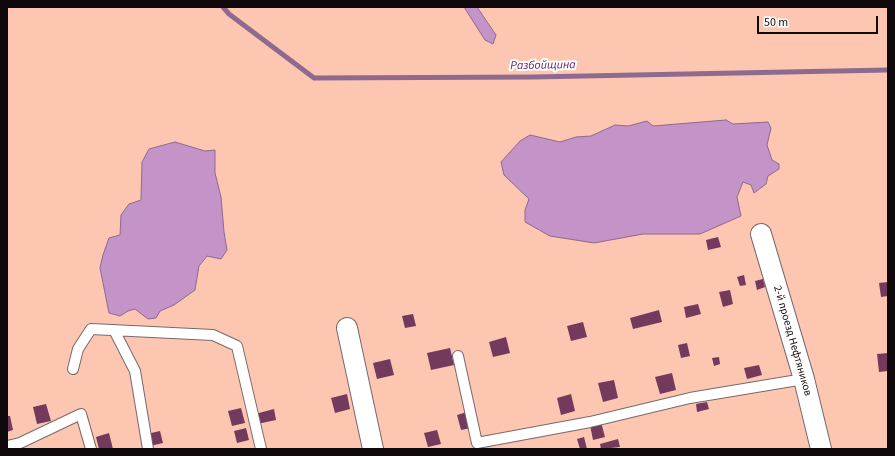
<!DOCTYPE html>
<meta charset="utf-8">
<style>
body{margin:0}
#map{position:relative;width:895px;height:456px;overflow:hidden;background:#fdf1f4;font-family:"Source Sans 3",sans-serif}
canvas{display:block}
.frame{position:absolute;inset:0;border:8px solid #10090b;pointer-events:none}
.scale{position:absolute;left:757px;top:16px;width:121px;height:18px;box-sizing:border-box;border:2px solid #10090b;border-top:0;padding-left:5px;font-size:12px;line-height:14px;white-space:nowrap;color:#10090b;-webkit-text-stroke:3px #fff;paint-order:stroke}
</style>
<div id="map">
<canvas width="895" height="456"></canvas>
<div class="frame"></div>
<div class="scale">50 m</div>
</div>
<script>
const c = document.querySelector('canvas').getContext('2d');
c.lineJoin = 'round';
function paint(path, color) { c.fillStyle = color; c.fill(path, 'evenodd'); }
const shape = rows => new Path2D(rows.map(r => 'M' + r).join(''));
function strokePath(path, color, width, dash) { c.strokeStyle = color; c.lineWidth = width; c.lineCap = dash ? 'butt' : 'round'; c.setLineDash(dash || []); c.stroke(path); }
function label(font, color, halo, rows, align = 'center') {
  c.font = font + ' "Source Sans 3",sans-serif'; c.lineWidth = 4; c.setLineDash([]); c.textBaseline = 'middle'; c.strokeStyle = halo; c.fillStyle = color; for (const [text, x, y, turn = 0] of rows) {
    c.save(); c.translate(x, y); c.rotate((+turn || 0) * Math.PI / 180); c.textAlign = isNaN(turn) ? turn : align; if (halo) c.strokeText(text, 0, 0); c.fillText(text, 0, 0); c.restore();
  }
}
const green = shape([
 [7,7,888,7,888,449,7,449]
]);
const water = shape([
 [464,7,477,7,496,35,493,44,485,40,464,7],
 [726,120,733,124,768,122,771,128,767,145,772,160,779,164,779,169,768,176,766,184,754,193,751,185,743,182,737,197,741,216,700,234,643,234,594,243,550,236,525,222,525,210,529,199,504,175,501,162,520,141,530,135,560,142,576,137,591,136,615,125,628,126,647,121,653,126,726,120],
 [175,142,205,151,215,150,215,173,221,197,224,232,227,250,221,259,207,256,199,266,195,290,174,305,160,311,156,318,148,319,135,309,128,311,120,316,109,313,100,268,103,255,109,238,120,235,121,215,129,204,141,200,142,162,149,149,175,142]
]);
const stream = shape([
 [223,7,229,14,314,78,534,77,888,70]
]);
const building = shape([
 [718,237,721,247,708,250,706,240],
 [744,275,746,285,740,286,737,277],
 [763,279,765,287,757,290,755,281],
 [888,282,888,296,881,297,879,283],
 [730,290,733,304,723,307,719,292],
 [698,304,701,314,686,318,684,307],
 [659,310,662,322,633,329,630,318],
 [413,314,416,326,405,328,402,316],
 [583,322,587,337,571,341,567,326],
 [506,337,510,353,493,357,489,342],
 [687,343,690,356,681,358,678,345],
 [450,348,454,365,431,370,427,353],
 [888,353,888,371,879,372,877,354],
 [719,357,720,364,714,366,712,358],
 [390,359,394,375,377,379,373,363],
 [759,365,762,375,747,379,744,368],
 [672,373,676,390,660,394,655,377],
 [614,380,618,398,603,402,598,383],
 [347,394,350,409,335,413,331,398],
 [571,394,575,411,561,415,557,398],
 [707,402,709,409,697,412,696,404],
 [46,404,51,421,37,424,33,407],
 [241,408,245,423,232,426,228,411],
 [274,409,276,420,257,424,255,414],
 [467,412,471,428,461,430,457,415],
 [7,416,10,416,13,430,7,432],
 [601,422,605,437,593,440,590,425],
 [246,428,249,440,237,443,234,431],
 [437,430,441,444,428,447,424,433],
 [160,431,163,443,150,446,147,434],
 [109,433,113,449,99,449,96,437],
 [584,437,587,449,580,449,577,439],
 [618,439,620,447,601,449,600,444]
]);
const service = shape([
 [114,330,135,371,148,449],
 [458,356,477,443,590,422,690,398,804,379],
 [73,369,78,349,91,329,213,335,237,346,261,449],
 [7,446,20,443,81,414,91,449]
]);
const minor = shape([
 [761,234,804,379,821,449],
 [347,328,373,449]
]);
const streetNames = [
 ["2-й проезд Нефтяников",792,341,74]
];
const waterNames = [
 ["Разбойщина",543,66,-1]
];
paint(green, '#fdc6b1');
paint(water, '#c493c8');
strokePath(water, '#8e6a8f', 1);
strokePath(stream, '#8e6a8f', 5);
paint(building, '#733a5e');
strokePath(service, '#79686c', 12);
strokePath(minor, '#79686c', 22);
strokePath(service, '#fff', 10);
strokePath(minor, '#fff', 20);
label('11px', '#10090b', '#fff', streetNames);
label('italic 12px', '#612667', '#fff', waterNames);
</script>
